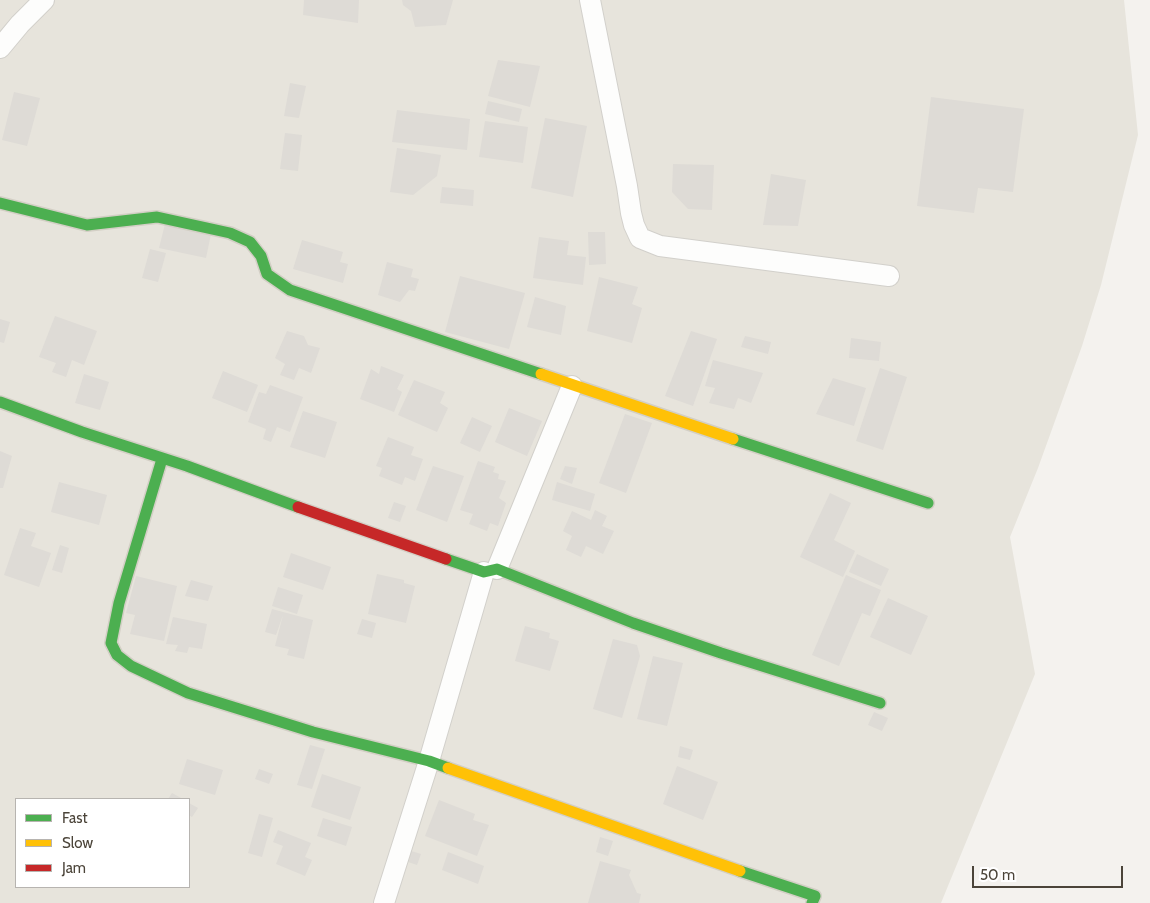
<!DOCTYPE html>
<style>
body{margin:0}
#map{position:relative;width:1150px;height:903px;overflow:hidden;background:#f4f2ee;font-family:Cabin,sans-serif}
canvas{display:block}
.legend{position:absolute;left:15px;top:798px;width:175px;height:90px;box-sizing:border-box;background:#fff;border:1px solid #b7b4b0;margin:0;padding:6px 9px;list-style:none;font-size:15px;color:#4b4439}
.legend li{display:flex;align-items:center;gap:10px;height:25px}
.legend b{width:25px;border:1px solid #b7b4b0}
.scale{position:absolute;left:972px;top:866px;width:151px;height:22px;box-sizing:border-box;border:2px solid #4b4439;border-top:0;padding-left:6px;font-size:15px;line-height:18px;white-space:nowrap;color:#4b4439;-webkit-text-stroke:4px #fff;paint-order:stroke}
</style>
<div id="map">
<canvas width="1150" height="903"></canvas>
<ul class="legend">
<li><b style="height:6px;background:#4caf50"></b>Fast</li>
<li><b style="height:6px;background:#ffc107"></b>Slow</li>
<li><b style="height:6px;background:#c62828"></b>Jam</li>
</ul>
<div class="scale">50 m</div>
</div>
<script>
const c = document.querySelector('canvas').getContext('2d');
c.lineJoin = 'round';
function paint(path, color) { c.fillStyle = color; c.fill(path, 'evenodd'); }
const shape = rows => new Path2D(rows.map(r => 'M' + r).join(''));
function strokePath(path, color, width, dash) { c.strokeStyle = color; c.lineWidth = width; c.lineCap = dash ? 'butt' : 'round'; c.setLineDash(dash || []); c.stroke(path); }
const residential = shape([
 [0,0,1124,0,1138,135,1101,285,1082,346,1038,468,1010,537,1035,674,941,903,0,903],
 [16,799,189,799,189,887,16,887]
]);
const building = shape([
 [304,0,359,0,358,23,303,15],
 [402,0,453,0,446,25,415,27,411,11,403,5],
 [498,60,540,66,530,107,488,96],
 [290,83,306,86,299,118,284,116],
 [14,92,40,98,27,146,2,140],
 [931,97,1024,109,1013,192,978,188,974,213,917,206],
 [488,101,522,109,519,122,485,114],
 [397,110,470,119,467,150,392,142],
 [545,118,587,126,573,197,531,188],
 [485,121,528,127,523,163,479,157],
 [285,133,302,135,298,171,280,169],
 [397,148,441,155,437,176,413,195,390,192],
 [673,164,714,165,712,210,688,209,672,192],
 [771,174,806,180,798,226,763,225],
 [442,187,474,190,473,206,440,203],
 [165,224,211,234,206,258,159,248],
 [588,232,605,232,606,264,589,265],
 [539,237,569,241,567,255,586,257,583,285,533,278],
 [302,240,343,252,340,262,348,264,343,283,293,269],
 [150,249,166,253,158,282,142,278],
 [387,262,413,269,411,277,419,279,415,291,409,290,400,302,378,295],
 [460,276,525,293,509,349,445,332],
 [599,277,638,287,632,304,642,308,632,343,587,331],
 [535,297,566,306,561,335,527,327],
 [55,316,97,331,84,365,72,360,66,377,52,372,56,363,39,357],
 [0,319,10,322,4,343,0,342],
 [287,331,304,336,308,345,320,348,311,373,299,368,294,380,280,375,285,364,275,358],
 [691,331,717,339,693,406,665,396],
 [745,336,771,342,768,354,741,347],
 [851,338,881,342,879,361,849,358],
 [713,360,763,373,751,403,738,398,734,409,709,403,715,388,705,386],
 [381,366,404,375,397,389,402,392,394,412,360,399,371,369,379,374],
 [880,368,907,377,883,450,856,441],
 [223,371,258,385,247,412,212,398],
 [84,374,109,382,100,410,75,403],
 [833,378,866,388,854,426,816,414],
 [414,380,445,392,440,403,448,408,437,432,398,415],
 [270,385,303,397,290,432,277,427,271,442,263,439,266,429,248,422,259,392,266,394],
 [509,408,542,421,527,456,495,442],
 [303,411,337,422,325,458,290,447],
 [625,414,652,423,626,493,599,483],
 [472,417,492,426,480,452,460,443],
 [388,437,414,447,411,455,423,459,415,481,405,477,402,485,379,476,382,468,376,466],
 [0,451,12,456,3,488,0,488],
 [478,461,495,467,493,472,499,474,498,479,506,481,499,498,506,503,498,526,490,523,487,531,469,524,473,514,460,510],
 [433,466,464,476,447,522,416,510],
 [565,466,577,468,572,484,560,479],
 [59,482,107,495,99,525,51,512],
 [557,482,595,494,590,511,552,500],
 [830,493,851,503,834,540,855,551,843,577,800,557],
 [394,502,406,506,400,522,388,518],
 [595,510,607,516,602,526,614,531,603,554,586,546,581,557,566,550,572,536,563,531,572,511,591,520],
 [20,528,36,533,31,546,51,553,39,587,4,575],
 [60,545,69,548,62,573,52,570],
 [291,553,331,567,323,590,283,577],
 [857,554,889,569,881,586,849,572],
 [377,574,404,580,404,583,415,586,406,623,368,614],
 [846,575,881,590,870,616,862,613,839,666,812,655],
 [136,576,177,586,164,641,130,634,135,615,126,613],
 [191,580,213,586,208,601,185,596],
 [278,587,303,595,297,614,272,606],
 [888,598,928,616,911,655,870,637],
 [272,609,313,620,304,659,287,655,289,649,275,646,283,615,276,635,265,632],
 [173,617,207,624,202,649,189,647,187,653,175,651,178,645,166,644],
 [362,619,376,623,372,638,357,634],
 [525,626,550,633,549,638,559,641,550,671,515,661],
 [613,639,637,645,640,656,622,718,593,709],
 [653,656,683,663,667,726,637,719],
 [874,712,888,718,882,731,868,725],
 [310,745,325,749,312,789,297,785],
 [680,746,693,750,690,760,678,757],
 [187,759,223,770,215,795,179,784],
 [677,766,718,782,703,820,663,804],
 [259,769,273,774,269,784,255,779],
 [322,774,361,787,350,820,311,807],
 [172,793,183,799,168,799],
 [439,800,475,814,473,820,489,825,477,856,425,836],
 [189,803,198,808,192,817,189,815],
 [259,814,273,818,262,857,248,853],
 [323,818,352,827,346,846,317,836],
 [278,830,311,843,305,857,312,860,305,876,276,864,283,846,273,842],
 [600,837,613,841,608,856,596,852],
 [408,850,421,854,417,865,405,861],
 [448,852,484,866,478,884,442,870],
 [600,861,631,870,629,875,637,893,641,894,639,903,588,903]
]);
const street = shape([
 [590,0,627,186,631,213,634,225,640,238,660,246,889,276],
 [0,48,20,24,44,0],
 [497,569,572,386],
 [384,903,429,761,484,572]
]);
const fast = shape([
 [0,203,87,225,157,217,230,233,250,242,261,256,267,274,290,290,541,374],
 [0,402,82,432,187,466,298,507],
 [733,439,928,503],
 [162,459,119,603,111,643,117,655,131,666,188,693,313,732,429,761,448,768],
 [446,559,484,572,497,569,633,623,721,653,880,703],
 [740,871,815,896,812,903]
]);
const slow = shape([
 [541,374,733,439],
 [448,768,740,871]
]);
const jam = shape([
 [298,507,446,559]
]);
paint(residential, '#e7e4dc');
paint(building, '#dedbd6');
strokePath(street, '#d2d0cb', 22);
strokePath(fast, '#d3cfc5', 14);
strokePath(slow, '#d3cfc5', 14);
strokePath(jam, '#d3cfc5', 14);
strokePath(street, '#fdfdfc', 20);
strokePath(fast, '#4caf50', 11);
strokePath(slow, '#ffc107', 11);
strokePath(jam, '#c62828', 11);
</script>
